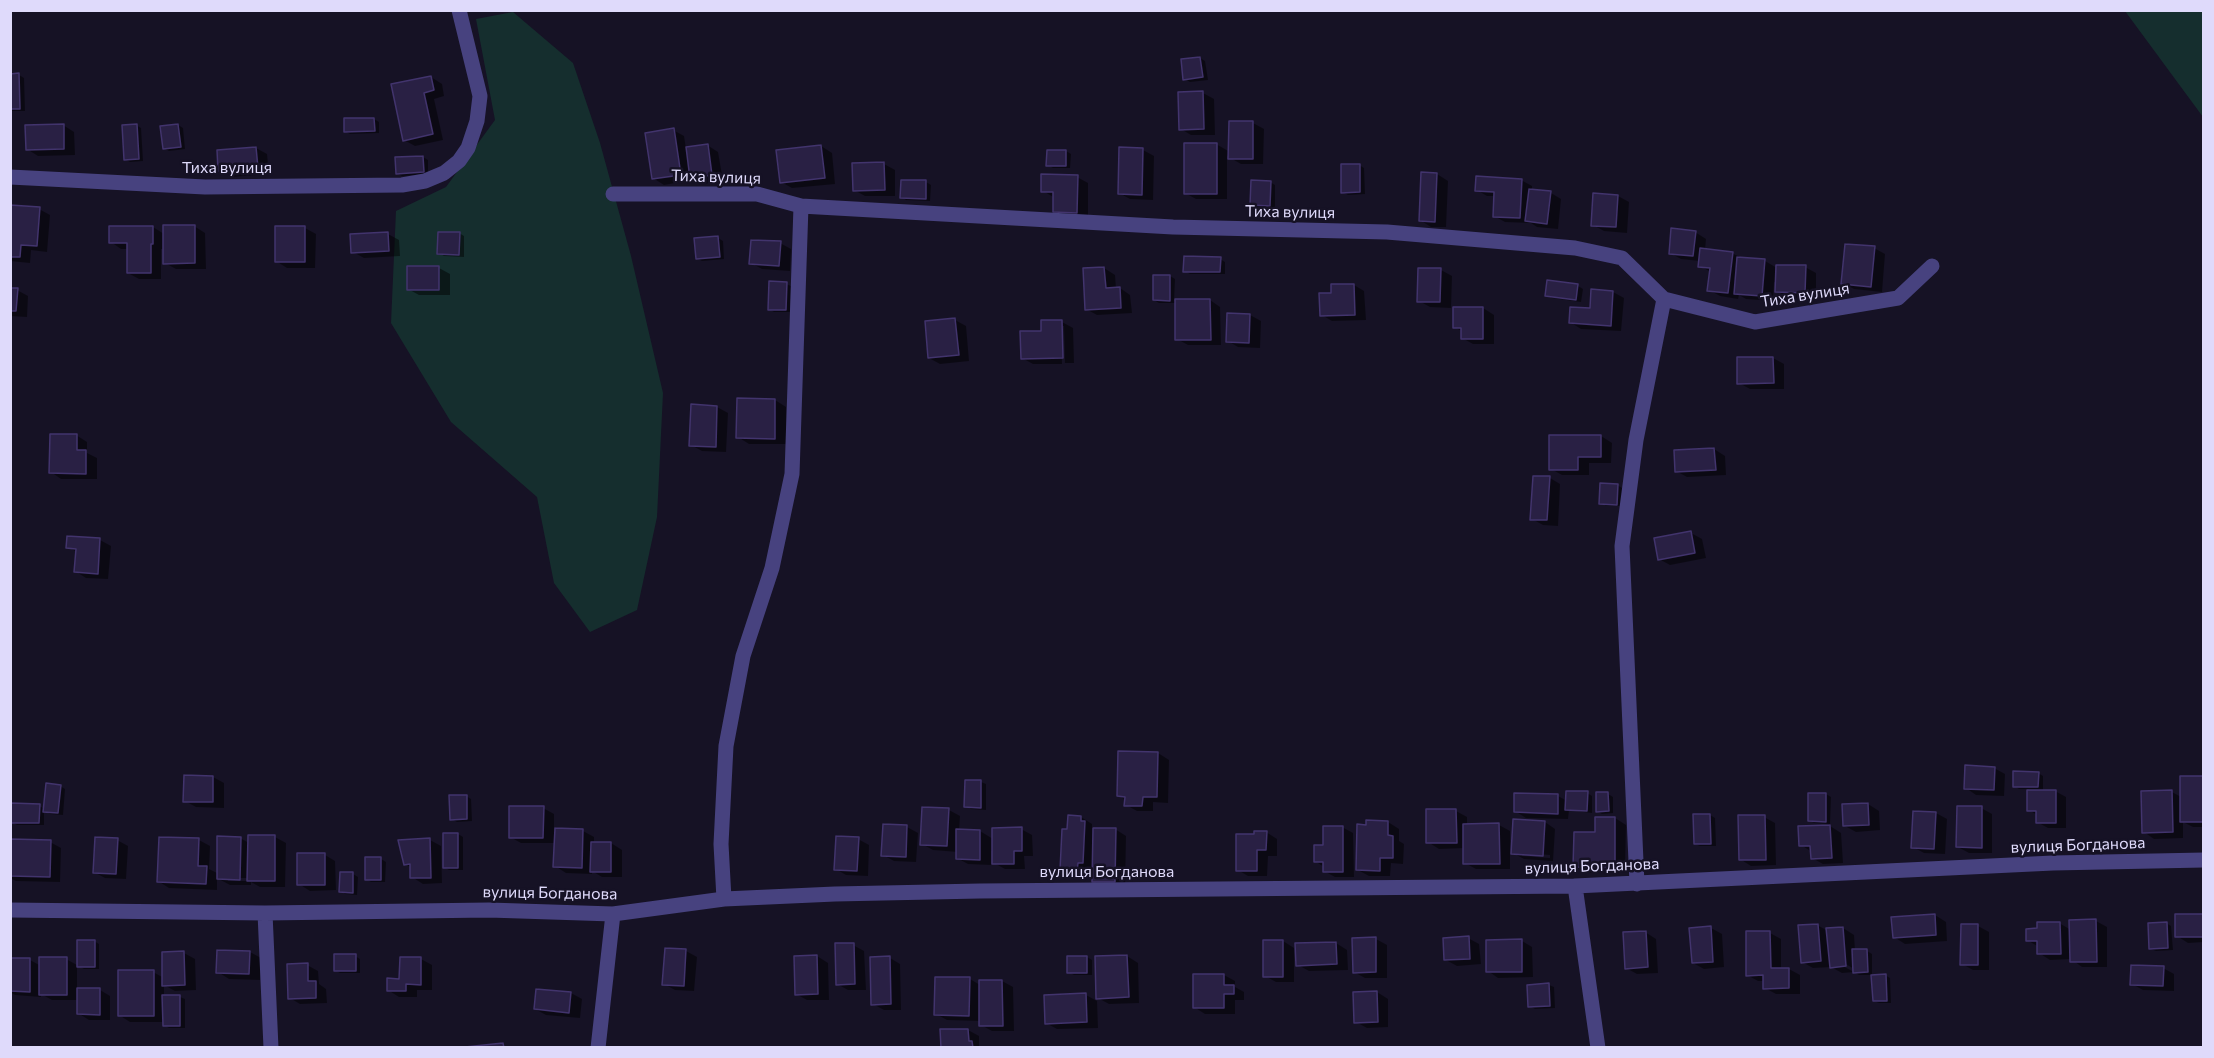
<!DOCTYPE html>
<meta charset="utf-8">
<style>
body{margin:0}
#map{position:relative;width:2214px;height:1058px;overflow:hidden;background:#161225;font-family:Commissioner,sans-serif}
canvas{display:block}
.frame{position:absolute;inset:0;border:12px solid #dfdafb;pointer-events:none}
</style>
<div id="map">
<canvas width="2214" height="1058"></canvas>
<div class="frame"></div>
</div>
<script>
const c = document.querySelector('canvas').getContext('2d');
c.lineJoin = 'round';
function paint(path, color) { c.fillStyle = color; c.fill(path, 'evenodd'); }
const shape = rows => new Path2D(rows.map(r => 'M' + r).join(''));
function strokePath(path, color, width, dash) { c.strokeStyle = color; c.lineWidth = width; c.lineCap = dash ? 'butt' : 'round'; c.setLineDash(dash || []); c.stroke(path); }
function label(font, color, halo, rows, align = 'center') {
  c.font = font + ' Commissioner,sans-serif'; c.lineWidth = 5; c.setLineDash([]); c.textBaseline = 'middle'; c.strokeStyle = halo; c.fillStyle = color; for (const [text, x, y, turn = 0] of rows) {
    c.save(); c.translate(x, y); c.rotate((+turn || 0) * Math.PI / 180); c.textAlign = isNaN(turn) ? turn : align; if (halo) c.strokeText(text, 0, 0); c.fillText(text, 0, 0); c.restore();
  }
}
const green = shape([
 [2125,11,2203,11,2203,117],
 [513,12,573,63,600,143,631,256,663,393,657,517,637,610,590,632,554,583,537,497,451,422,391,323,396,211,446,187,495,120,476,19]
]);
const shadow = shape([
 [1200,58,1205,61,1208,80,1190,82,1185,79],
 [10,75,19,75,24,78,25,111,10,111],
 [431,77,442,84,444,96,434,99,443,140,415,146,404,140,393,85],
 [1180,93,1203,93,1214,99,1215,135,1191,135,1181,129],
 [374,119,379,122,379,133,350,134,345,131],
 [1253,123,1264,129,1263,164,1241,164,1227,156,1227,199,1196,199,1185,193,1216,144,1230,152],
 [63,125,74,132,75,155,38,156,27,149],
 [136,125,141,128,143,161,130,162,125,159],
 [178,125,183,128,185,149,169,151,164,148],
 [673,130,684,136,686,149,707,145,718,152,723,181,703,184,691,177,691,180,664,185,653,178],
 [821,146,832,153,835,184,792,188,781,182],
 [256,148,267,154,269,174,231,177,220,170],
 [1121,149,1143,150,1154,156,1153,200,1130,199,1119,193],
 [1066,151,1071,154,1070,168,1053,168,1048,165],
 [423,157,428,160,428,174,402,176,397,173],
 [884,164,895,170,895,196,865,196,854,190],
 [1359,165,1364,168,1365,194,1348,195,1343,192],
 [1422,174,1437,174,1448,181,1446,227,1431,227,1420,220],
 [1077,177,1088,183,1088,218,1065,218,1054,212,1055,198,1043,191],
 [1521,180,1532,186,1532,191,1551,193,1561,199,1558,229,1537,227,1531,223,1505,222,1494,216,1495,196,1487,196,1477,190],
 [926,182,931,185,930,201,906,200,902,197],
 [1270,182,1275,185,1275,208,1257,207,1252,204],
 [1595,195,1618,196,1629,202,1627,233,1604,231,1593,225],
 [10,206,39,209,50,215,47,252,31,250,30,263,10,261],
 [194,226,205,233,206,269,176,269,165,263,165,249,161,249,161,279,139,279,128,273,128,249,121,249,111,242,153,227,164,234],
 [305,228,316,234,315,268,287,268,276,261],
 [1695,232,1706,239,1705,250,1732,253,1743,259,1765,261,1777,268,1805,267,1816,273,1816,298,1788,298,1777,291,1777,283,1774,282,1773,301,1746,299,1739,295,1738,299,1720,296,1709,290,1711,272,1700,266,1700,261,1681,259,1670,253],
 [459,233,464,236,464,257,444,256,439,253],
 [388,234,399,240,400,256,364,258,353,252],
 [718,238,723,241,724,259,702,261,697,258],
 [780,243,791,249,790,271,762,269,751,263],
 [1874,248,1885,254,1882,292,1854,289,1843,283],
 [1220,259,1225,262,1225,274,1190,274,1185,271],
 [439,268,450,274,450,295,419,295,408,289],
 [1104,268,1115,275,1116,289,1120,288,1130,295,1132,313,1097,315,1086,309],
 [1441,270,1452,276,1451,308,1430,307,1419,301],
 [1170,276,1175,279,1174,301,1210,300,1220,307,1221,345,1188,345,1177,339,1176,303,1159,303,1154,300],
 [786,284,791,286,790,312,774,312,769,309],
 [1354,285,1364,291,1366,320,1332,321,1322,315,1333,294],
 [1578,286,1583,289,1581,302,1552,298,1547,295],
 [10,289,17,290,28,296,27,317,10,316],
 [1613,292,1624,298,1621,331,1581,329,1570,322,1591,310],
 [1483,308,1494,315,1494,344,1473,344,1462,338,1462,331,1454,327],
 [1250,315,1261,321,1260,348,1238,347,1228,341],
 [955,320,966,326,969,361,940,364,929,358],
 [1042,322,1062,322,1073,328,1074,363,1065,363,1064,326,1061,326,1062,364,1033,364,1022,358,1042,332],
 [1773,358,1784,364,1784,389,1750,389,1739,383,1738,359],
 [775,400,786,407,786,444,749,444,738,437],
 [717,407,728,413,726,452,702,451,691,445],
 [76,435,87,442,87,453,97,458,97,479,61,479,51,472],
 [1601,436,1612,443,1611,463,1589,463,1589,475,1562,475,1551,469],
 [1714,449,1725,456,1726,475,1687,477,1676,471],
 [1550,478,1560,484,1558,526,1543,525,1532,519],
 [1617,485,1622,488,1622,506,1606,506,1601,503],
 [1691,533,1702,539,1706,558,1670,565,1659,559],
 [100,540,111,546,108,579,86,578,75,571,77,552,68,547],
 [1158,753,1169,760,1168,803,1153,802,1153,811,1137,811,1126,805,1126,800,1118,795],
 [1994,768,2005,774,2004,796,1976,795,1966,788],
 [2038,773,2043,776,2043,791,2055,791,2066,797,2066,828,2048,828,2037,822,2037,815,2029,810,2029,789,2019,789,2014,786],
 [213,777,224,783,224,808,196,807,185,801],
 [2204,778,2204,827,2193,827,2183,822,2183,838,2154,839,2144,832,2172,792,2181,797],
 [981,782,986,784,986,810,971,809,966,806],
 [60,786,65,789,63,815,50,814,44,811,44,825,17,825,12,822,39,806,45,809],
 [1587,793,1592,796,1592,813,1569,810,1568,819,1526,818,1515,811,1558,796,1567,801],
 [1608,794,1613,797,1613,813,1602,814,1597,811],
 [1826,794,1831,797,1830,824,1814,823,1809,820],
 [466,796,471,799,472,821,457,822,452,819],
 [1868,804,1879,811,1880,830,1856,832,1845,826,1844,806],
 [543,808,554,814,554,830,583,831,594,837,594,843,611,843,622,850,622,877,602,877,592,871,592,874,566,873,555,866,556,843,521,843,510,837],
 [1981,808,1992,814,1992,853,1969,853,1958,847],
 [949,810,960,816,959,831,980,831,993,839,1021,829,1032,835,1033,856,1024,856,1025,869,1005,869,994,863,993,851,991,851,991,865,968,864,957,858,958,852,933,850,922,844],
 [1427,811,1456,811,1467,817,1467,825,1499,825,1510,831,1510,869,1476,869,1465,863,1465,848,1439,849,1428,842],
 [1915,812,1936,813,1947,819,1945,854,1924,853,1913,847],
 [1710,815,1715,818,1716,846,1700,846,1695,844],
 [1081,817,1092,824,1092,827,1096,829,1115,829,1126,836,1125,888,1104,887,1093,881,1094,869,1088,868,1088,876,1073,876,1062,869,1069,831],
 [1764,817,1775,823,1776,865,1751,866,1740,859],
 [1597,818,1615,818,1626,825,1625,868,1620,868,1620,873,1586,873,1575,867,1597,833],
 [1388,822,1399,829,1399,841,1404,844,1403,864,1391,863,1390,876,1369,876,1358,870,1367,826],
 [1545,822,1555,829,1553,861,1524,859,1513,853],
 [1522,853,1550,855,1550,858,1522,856],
 [1830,826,1841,833,1843,863,1823,864,1812,858,1812,852,1801,845],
 [907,827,918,833,916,862,894,861,883,855],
 [1342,827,1353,833,1354,877,1335,877,1324,871,1324,867,1315,861,1324,847],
 [1266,832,1277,839,1277,856,1268,856,1267,876,1248,876,1238,870,1256,835],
 [458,834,463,837,463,870,449,870,444,867],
 [275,837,286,843,285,887,260,887,251,882,251,885,230,885,217,878,217,890,169,888,158,881,199,840,210,846,209,869,219,874,240,838,249,843],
 [228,878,248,878,248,881,228,881],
 [858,839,869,845,868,876,846,875,836,869],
 [117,840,128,846,126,879,105,878,94,872],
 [430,840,441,846,442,883,423,884,412,877,412,868,405,864],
 [10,841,50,842,61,848,60,882,16,881,10,878],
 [325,855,335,861,336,890,310,891,299,884],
 [381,859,386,862,385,882,371,882,366,879],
 [353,874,358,877,357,895,345,894,340,891],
 [1935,915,1946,922,1947,941,1905,944,1894,937],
 [2204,916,2204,942,2188,943,2177,936],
 [2096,921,2107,927,2107,967,2082,967,2071,959,2050,960,2039,953,2039,947,2027,940,2059,923,2071,930],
 [2166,923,2171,926,2173,950,2156,951,2151,949],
 [1817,925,1828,931,1843,928,1854,935,1855,951,1867,951,1872,954,1872,975,1859,975,1854,972,1854,969,1841,961,1839,964,1854,972,1842,973,1831,967,1813,968,1802,962],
 [1978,926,1989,932,1989,970,1973,970,1962,964],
 [1711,928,1722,934,1724,967,1704,969,1693,963],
 [1645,932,1656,939,1658,973,1637,974,1626,968],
 [1747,933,1770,933,1781,939,1781,969,1789,969,1800,975,1800,994,1776,994,1765,988,1765,981,1758,981,1747,975],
 [1468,938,1479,944,1481,964,1457,966,1446,960],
 [1376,939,1387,945,1387,978,1365,978,1354,972],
 [94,941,99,944,99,969,84,969,79,966],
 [1283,941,1294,948,1294,982,1276,982,1265,976],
 [1522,941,1532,947,1533,977,1498,978,1488,971],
 [1336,943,1347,950,1348,970,1309,971,1298,965],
 [853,945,864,951,866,990,848,990,837,984],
 [686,951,697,957,694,991,675,990,664,984],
 [250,952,261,958,260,980,229,979,218,972],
 [184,953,195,959,196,990,175,991,164,985,164,997,180,997,185,999,185,1028,169,1028,164,1025,164,1022,130,1022,119,1015,153,972,164,978,163,954],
 [355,956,360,959,360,973,340,973,335,970],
 [817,956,828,963,829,1000,807,1000,796,994],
 [1127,956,1138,963,1139,1003,1109,1004,1098,998],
 [1087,957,1092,960,1092,975,1074,975,1069,972],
 [890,958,900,964,901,1010,884,1010,873,1004],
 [66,959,77,965,77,989,100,990,110,996,110,1020,89,1020,78,1013,79,1000,52,1000,41,994,41,997,15,995,10,992,10,978,30,960,41,966],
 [401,959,421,959,432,965,432,990,417,990,417,997,399,997,388,990,401,980],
 [307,965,318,971,319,984,326,989,327,1003,300,1004,290,998],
 [2163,968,2174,974,2174,991,2143,990,2132,984],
 [1194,975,1224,975,1235,981,1235,987,1244,992,1244,1000,1235,1000,1235,1014,1205,1014,1194,1007],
 [1885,975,1890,978,1891,1003,1879,1003,1874,1001],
 [970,979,980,985,1002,981,1013,987,1014,1031,992,1031,981,1025,981,1021,947,1020,936,1014],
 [1549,985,1554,987,1555,1008,1535,1009,1530,1006],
 [1377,992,1388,999,1388,1027,1367,1028,1356,1022],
 [571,993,582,999,580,1018,546,1015,535,1009],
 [1086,995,1097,1001,1098,1028,1057,1029,1046,1023],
 [968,1030,979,1036,979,1046,981,1048,943,1048]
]);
const building = shape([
 [1200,57,1203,77,1183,80,1181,59,1200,57],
 [19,73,20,109,10,109,10,74,19,73],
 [431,76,434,90,424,93,433,134,403,141,391,84,431,76],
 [1203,91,1204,129,1179,130,1178,92,1203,91],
 [344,118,374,118,375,131,344,132,344,118],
 [1229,121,1253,121,1253,159,1228,159,1229,121],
 [64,124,64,149,26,150,25,125,64,124],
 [137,124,139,159,124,160,122,125,137,124],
 [178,124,181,147,163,149,160,126,178,124],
 [674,128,681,175,652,179,645,133,674,128],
 [1184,143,1217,143,1217,194,1184,194,1184,143],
 [708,144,712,175,690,179,686,147,708,144],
 [821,145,825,178,780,183,776,150,821,145],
 [256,147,258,168,218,171,217,150,256,147],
 [1119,147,1143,148,1142,195,1118,194,1119,147],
 [1047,150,1066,150,1066,166,1046,166,1047,150],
 [423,156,424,172,396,174,395,157,423,156],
 [884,162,885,190,853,191,852,163,884,162],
 [1341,164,1360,164,1360,192,1341,193,1341,164],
 [1421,172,1437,173,1435,222,1419,221,1421,172],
 [1041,174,1078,175,1077,213,1053,212,1053,192,1041,192,1041,174],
 [1476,176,1522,179,1520,218,1493,217,1494,192,1475,191,1476,176],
 [901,180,926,180,926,199,900,198,901,180],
 [1251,180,1271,181,1270,206,1250,205,1251,180],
 [1529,189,1551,191,1547,224,1525,221,1529,189],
 [1593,193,1618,195,1616,227,1591,226,1593,193],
 [10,205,40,207,37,246,21,245,20,257,10,257,10,205],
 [163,225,195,225,195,263,163,264,163,225],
 [109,226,153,226,153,244,151,244,151,273,127,273,127,243,109,243,109,226],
 [275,226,305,226,305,262,275,262,275,226],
 [1671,228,1696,231,1693,256,1669,254,1671,228],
 [388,232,389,251,351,253,350,234,388,232],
 [438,232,460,232,459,255,437,254,438,232],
 [718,236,720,257,696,259,694,238,718,236],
 [751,240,781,241,779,266,749,264,751,240],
 [1845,244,1875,246,1871,287,1841,284,1845,244],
 [1700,248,1733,252,1728,293,1707,291,1710,268,1698,267,1700,248],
 [1184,256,1221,257,1220,272,1183,272,1184,256],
 [1737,257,1765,259,1762,296,1734,294,1737,257],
 [1776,265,1806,265,1805,293,1775,292,1776,265],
 [407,266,439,266,439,290,407,290,407,266],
 [1104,267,1106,288,1120,287,1121,308,1085,310,1083,268,1104,267],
 [1418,268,1441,268,1440,302,1417,302,1418,268],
 [1153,275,1170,275,1170,301,1153,300,1153,275],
 [1547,280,1578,284,1576,300,1545,296,1547,280],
 [769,281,787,282,786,310,768,310,769,281],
 [1331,284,1354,284,1355,315,1320,316,1319,293,1331,293,1331,284],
 [10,288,18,288,16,311,10,311,10,288],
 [1591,289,1613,291,1611,326,1569,323,1570,307,1590,308,1591,289],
 [1175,299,1210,299,1211,340,1175,340,1175,299],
 [1453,307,1483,307,1483,339,1461,339,1461,328,1453,328,1453,307],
 [1227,313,1250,314,1249,343,1226,342,1227,313],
 [955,318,959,355,928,358,925,321,955,318],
 [1041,320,1062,320,1063,358,1021,359,1020,331,1041,331,1041,320],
 [1737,357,1773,357,1774,383,1737,384,1737,357],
 [737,398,775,399,775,439,736,438,737,398],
 [691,404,717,406,716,447,689,446,691,404],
 [50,434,77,434,77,450,86,450,86,474,49,473,50,434],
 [1549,435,1601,435,1601,457,1578,457,1578,470,1549,470,1549,435],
 [1714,448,1716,470,1675,472,1674,450,1714,448],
 [1533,476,1550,476,1547,520,1530,520,1533,476],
 [1600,483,1618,484,1617,505,1599,504,1600,483],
 [1691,531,1695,553,1658,560,1654,538,1691,531],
 [67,536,100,538,98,574,74,572,76,549,66,548,67,536],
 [1118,751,1158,752,1157,797,1143,797,1142,806,1124,806,1125,797,1117,796,1118,751],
 [1965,765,1995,767,1994,790,1964,789,1965,765],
 [2013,771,2039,772,2038,787,2013,787,2013,771],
 [184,775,213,776,213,802,183,802,184,775],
 [2180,776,2204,776,2204,822,2180,822,2180,776],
 [965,780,981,780,981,808,964,807,965,780],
 [46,783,61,785,58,813,43,812,46,783],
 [2027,790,2056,790,2056,823,2036,823,2036,811,2027,811,2027,790],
 [2172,790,2173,832,2142,833,2141,791,2172,790],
 [1566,791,1588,791,1587,811,1565,810,1566,791],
 [1596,792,1608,792,1609,811,1596,812,1596,792],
 [1514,793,1558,794,1558,814,1514,812,1514,793],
 [1808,793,1826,793,1826,822,1808,821,1808,793],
 [449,795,467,795,467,819,450,820,449,795],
 [11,803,40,804,39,823,11,823,11,803],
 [1868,803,1869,825,1843,826,1842,804,1868,803],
 [509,806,544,806,543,838,509,838,509,806],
 [1957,806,1982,806,1982,848,1956,847,1957,806],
 [922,807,949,808,947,846,920,845,922,807],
 [1426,809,1456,809,1457,843,1426,843,1426,809],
 [1913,811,1936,812,1934,849,1911,848,1913,811],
 [1693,814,1710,814,1711,844,1694,844,1693,814],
 [1068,815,1081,816,1081,821,1085,821,1083,863,1078,863,1077,871,1060,870,1062,829,1067,829,1068,815],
 [1738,815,1765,815,1766,860,1739,860,1738,815],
 [1595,817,1615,817,1615,862,1610,862,1610,868,1573,867,1574,832,1595,832,1595,817],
 [1513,819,1545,821,1543,856,1511,854,1513,819],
 [1366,820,1388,821,1388,835,1393,836,1393,858,1380,858,1380,871,1356,870,1357,824,1366,825,1366,820],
 [1499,823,1500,864,1463,864,1463,824,1499,823],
 [883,824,907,825,906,857,881,856,883,824],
 [1830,825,1832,858,1811,859,1810,846,1799,846,1798,826,1830,825],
 [1323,826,1343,826,1343,872,1323,872,1323,862,1314,862,1314,845,1323,845,1323,826],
 [1022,827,1022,851,1014,851,1014,864,992,864,992,828,1022,827],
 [555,828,583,829,582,868,553,867,555,828],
 [1093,828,1116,828,1115,882,1092,882,1093,828],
 [956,829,980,830,980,860,956,859,956,829],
 [1254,831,1267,831,1266,850,1257,850,1257,871,1236,871,1236,834,1254,834,1254,831],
 [443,833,458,833,458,868,443,868,443,833],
 [248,835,275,835,275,881,247,881,248,835],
 [217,836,241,837,240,880,217,879,217,836],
 [836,836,859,837,857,871,834,870,836,836],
 [95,837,118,838,116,874,93,873,95,837],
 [159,837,199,838,198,866,207,866,206,884,157,882,159,837],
 [430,838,431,878,410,878,410,864,404,865,398,840,430,838],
 [10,839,51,840,50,877,10,876,10,839],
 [591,842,611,842,611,872,590,872,591,842],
 [297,853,325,853,325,885,297,885,297,853],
 [365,857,381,857,381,880,365,880,365,857],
 [340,872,353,872,353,893,339,892,340,872],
 [1935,914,1936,935,1893,938,1891,917,1935,914],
 [2175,914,2204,914,2204,937,2175,937,2175,914],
 [2096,919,2097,962,2070,962,2069,920,2096,919],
 [2037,922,2060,922,2061,954,2037,954,2037,941,2026,941,2026,929,2037,928,2037,922],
 [2167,922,2168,948,2149,949,2148,923,2167,922],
 [1818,924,1821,961,1801,963,1798,925,1818,924],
 [1961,924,1978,924,1978,965,1960,965,1961,924],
 [1711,926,1713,962,1692,963,1689,928,1711,926],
 [1843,927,1846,966,1830,968,1826,928,1843,927],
 [1646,931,1648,967,1625,969,1623,932,1646,931],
 [1746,931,1770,931,1771,968,1789,968,1789,988,1763,989,1763,975,1746,976,1746,931],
 [1469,936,1470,959,1444,960,1443,938,1469,936],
 [1376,937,1376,972,1353,973,1352,938,1376,937],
 [1522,939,1522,972,1486,972,1486,940,1522,939],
 [77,940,95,940,95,967,77,967,77,940],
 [1263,940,1283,940,1283,977,1263,977,1263,940],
 [1336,942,1337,964,1296,966,1295,943,1336,942],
 [835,943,854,943,855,984,836,985,835,943],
 [665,948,686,949,684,986,662,985,665,948],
 [1852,949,1867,949,1868,972,1853,973,1852,949],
 [217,950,250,951,249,974,216,973,217,950],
 [184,951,185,985,162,986,162,952,184,951],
 [334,954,356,954,356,971,334,971,334,954],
 [817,955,818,994,795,995,794,956,817,955],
 [1127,955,1129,997,1096,999,1095,956,1127,955],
 [890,956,891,1004,871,1005,870,957,890,956],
 [1067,956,1087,956,1087,973,1067,973,1067,956],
 [39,957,67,957,67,995,39,995,39,957],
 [400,957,421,957,421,985,406,984,406,991,387,991,387,978,399,979,400,957],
 [11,958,30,958,30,992,10,991,11,958],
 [308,963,308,981,316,981,316,998,288,999,287,964,308,963],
 [2131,965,2164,966,2163,986,2130,985,2131,965],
 [118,970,154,970,154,1016,118,1016,118,970],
 [1193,974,1224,974,1224,985,1234,985,1234,994,1224,994,1224,1008,1193,1008,1193,974],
 [1886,974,1887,1001,1873,1001,1871,975,1886,974],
 [935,977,970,977,969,1016,934,1015,935,977],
 [979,980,1002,980,1003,1026,979,1026,979,980],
 [1549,983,1550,1006,1528,1007,1527,985,1549,983],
 [77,988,100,988,100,1015,77,1014,77,988],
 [536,989,571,992,569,1013,534,1009,536,989],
 [1377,991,1378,1022,1354,1023,1353,992,1377,991],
 [1086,993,1087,1022,1045,1024,1044,995,1086,993],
 [162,995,180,995,180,1026,163,1026,162,995],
 [940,1029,968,1029,969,1041,972,1041,973,1048,941,1048,940,1029],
 [503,1043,504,1048,465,1047,503,1043]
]);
const street = shape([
 [10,177,205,187,402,185,425,181,444,173,459,161,468,148,477,121,480,96,459,10],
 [613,194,757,194,801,206,1173,227,1387,232,1575,248,1622,258,1664,299,1755,322,1898,298,1932,266],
 [1637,884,1622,546,1636,440,1664,299],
 [1575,886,1598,1048],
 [724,899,721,844,726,746,743,656,772,568,792,474,801,206],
 [10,910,265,913,489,910,613,914,724,899,835,894,980,891,1575,886,2053,863,2204,860],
 [265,913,271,1048],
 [598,1048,613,914]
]);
const streetNames = [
 ["Тиха вулиця",227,168],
 ["Тиха вулиця",716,177,2],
 ["Тиха вулиця",1290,212,1],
 ["Тиха вулиця",1805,295,-9],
 ["вулиця Богданова",2078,845,-2],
 ["вулиця Богданова",1592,866,-2],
 ["вулиця Богданова",1107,872],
 ["вулиця Богданова",550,893,1]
];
paint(green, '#152e2e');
paint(shadow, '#0007');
paint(building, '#292044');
strokePath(building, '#42346d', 1.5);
strokePath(street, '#47427f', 15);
label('16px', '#dfdafb', '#161225', streetNames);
</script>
